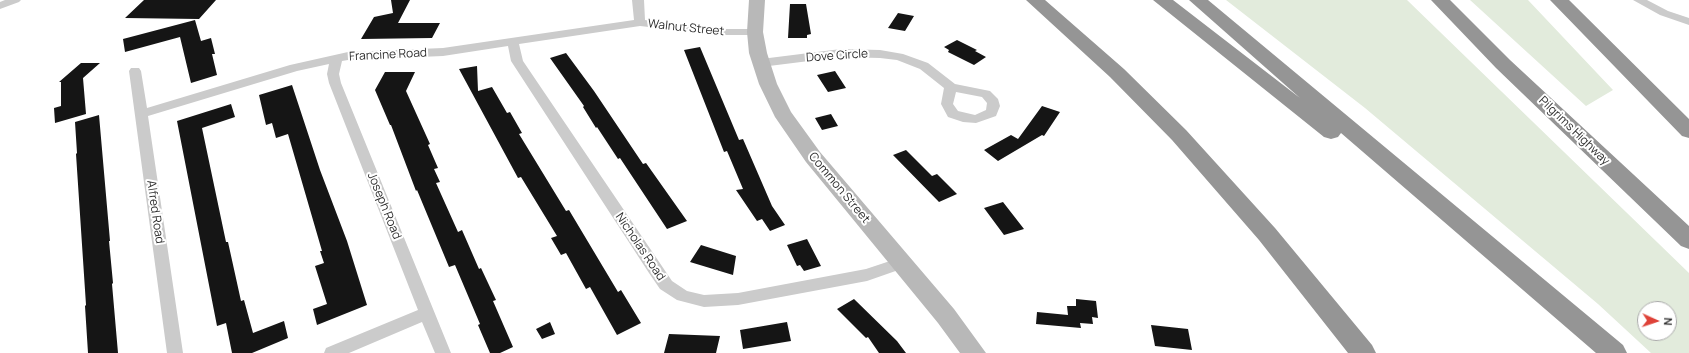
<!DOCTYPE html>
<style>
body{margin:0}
#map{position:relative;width:1689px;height:353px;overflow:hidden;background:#fff;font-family:Manrope,sans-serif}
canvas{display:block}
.north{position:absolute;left:1637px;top:301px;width:40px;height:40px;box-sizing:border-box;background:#fff;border:1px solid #ababab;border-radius:50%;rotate:93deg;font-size:11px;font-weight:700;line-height:16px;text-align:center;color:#2e2e2e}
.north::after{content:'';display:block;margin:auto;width:14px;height:18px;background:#de4238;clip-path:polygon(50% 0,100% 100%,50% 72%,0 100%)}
</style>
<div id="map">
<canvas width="1689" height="353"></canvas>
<div class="north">N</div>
</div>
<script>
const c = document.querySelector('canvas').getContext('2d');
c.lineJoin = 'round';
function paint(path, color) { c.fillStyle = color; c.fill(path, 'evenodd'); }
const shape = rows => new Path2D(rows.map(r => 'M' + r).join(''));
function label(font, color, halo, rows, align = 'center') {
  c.font = font + ' Manrope,sans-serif'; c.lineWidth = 4; c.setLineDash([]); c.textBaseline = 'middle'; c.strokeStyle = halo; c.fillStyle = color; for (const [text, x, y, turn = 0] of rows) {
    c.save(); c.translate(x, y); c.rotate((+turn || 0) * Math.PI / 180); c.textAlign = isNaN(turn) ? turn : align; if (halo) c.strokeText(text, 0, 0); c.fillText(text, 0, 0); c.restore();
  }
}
const green = shape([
 [1226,0,1407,0,1689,273,1689,353,1651,353,1598,304,1365,108],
 [1645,309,1669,309,1669,333,1645,333],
 [1470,0,1528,0,1613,90,1586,106]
]);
const building = shape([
 [144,0,216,0,199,19,125,18],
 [391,0,410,0,398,23,440,23,432,38,361,39,374,17,393,13],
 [790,4,806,4,811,34,807,35,807,38,788,38],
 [898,13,914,16,905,31,888,28],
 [195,20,201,41,211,38,215,54,212,54,217,75,191,83,180,37,125,52,123,39],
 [957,40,977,50,975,51,986,57,974,65,948,52,949,50,944,47],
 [700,47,739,140,743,139,772,206,785,225,770,231,762,219,757,221,736,190,743,189,727,151,724,152,684,50],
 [566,53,594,91,643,164,646,163,687,221,667,229,620,158,618,159,597,127,596,128,583,107,584,106,550,58],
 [81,63,100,63,83,78,86,114,55,123,54,108,61,106,61,82,59,82],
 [477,66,478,91,492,87,507,113,510,112,522,133,519,134,566,211,569,210,618,292,621,290,641,323,617,335,590,287,586,289,566,253,561,255,551,238,557,236,521,177,518,178,459,69],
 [835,71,846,88,828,92,817,75],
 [385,72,415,72,406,91,430,144,428,145,438,168,434,169,440,182,436,183,458,232,462,230,479,269,481,268,496,300,493,301,513,347,500,353,490,353,478,325,480,324,455,265,449,267,417,190,416,191,391,125,390,125,375,90],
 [292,85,320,170,347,241,367,305,317,325,313,309,327,304,315,266,324,263,320,251,322,251,288,134,276,138,272,123,266,125,259,95],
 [231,104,235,117,202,128,226,242,228,242,241,301,244,300,253,333,284,321,288,338,252,353,232,353,226,323,217,326,177,121],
 [1042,106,1060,112,1044,136,1042,135,998,161,984,150,1011,135,1018,139],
 [831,114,838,126,822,130,815,118],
 [99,115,110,241,109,241,113,283,112,284,118,353,88,353,85,306,86,305,76,154,77,153,75,122],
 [906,150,932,176,937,174,957,194,939,202,893,155],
 [1003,202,1024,229,1004,235,984,208],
 [807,239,821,266,804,271,800,265,797,266,787,245],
 [701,245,736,256,733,275,690,262],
 [854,299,897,341,906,353,879,353,868,337,866,338,837,309],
 [1076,299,1096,301,1098,318,1092,317,1093,324,1080,323,1081,328,1036,324,1037,312,1068,315,1067,306,1076,306],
 [550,322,555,334,542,339,536,329],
 [787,322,791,341,743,349,740,330],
 [1151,325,1188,329,1192,350,1155,346],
 [669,334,720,336,716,353,664,353]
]);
const street = shape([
 [5,0,21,0,19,2,0,9,0,2,5,0],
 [632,0,644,0,645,20,721,29,755,29,761,32,755,35,721,35,640,26,519,44,523,61,672,281,687,291,704,295,738,293,866,269,902,257,907,259,910,263,907,267,867,281,738,305,704,307,677,300,660,289,649,273,511,61,508,46,443,56,348,60,342,61,339,74,341,83,451,353,435,353,422,322,349,353,324,353,326,348,418,310,329,83,327,74,329,64,297,71,148,116,183,353,167,353,129,71,131,68,139,68,141,71,147,108,290,65,348,52,443,48,634,20,632,0],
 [1633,0,1647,0,1668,11,1689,18,1689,25,1660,15,1633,0],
 [841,49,880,50,903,54,928,63,955,84,990,91,998,99,1000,106,996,116,976,123,963,122,948,117,941,104,944,88,920,69,897,60,880,58,841,57,761,67,755,63,761,59,841,49],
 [956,92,982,97,987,103,986,110,975,115,958,111,953,104,956,92]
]);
const secondary = shape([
 [749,0,765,0,763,32,767,53,777,84,791,112,820,152,954,309,986,353,960,353,938,323,806,162,775,117,759,84,749,53,747,32,749,0]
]);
const highway = shape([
 [1026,0,1045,0,1124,69,1186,130,1275,228,1372,345,1376,353,1348,353,1259,240,1172,140,1110,77,1026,0],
 [1153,0,1173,0,1300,98,1189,0,1208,0,1623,345,1627,353,1596,353,1341,133,1338,137,1331,139,1324,137,1153,0],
 [1431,0,1450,0,1510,60,1689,226,1689,249,1681,246,1496,68,1431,0],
 [1550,0,1569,0,1689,119,1689,138,1682,136,1550,0]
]);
const streetNames = [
 ["Walnut Street",686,28,6],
 ["Francine Road",388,55,-3],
 ["Dove Circle",837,56,-4],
 ["Pilgrims Highway",1574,131,44],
 ["Common Street",839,188,50],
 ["Joseph Road",384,206,68],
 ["Alfred Road",155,212,82],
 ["Nicholas Road",640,247,56]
];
paint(green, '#e2ebdc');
paint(building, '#151515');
paint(street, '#cbcbcb');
paint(secondary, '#b8b8b8');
paint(highway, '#959595');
label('12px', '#2e2e2e', '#fff', streetNames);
</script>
